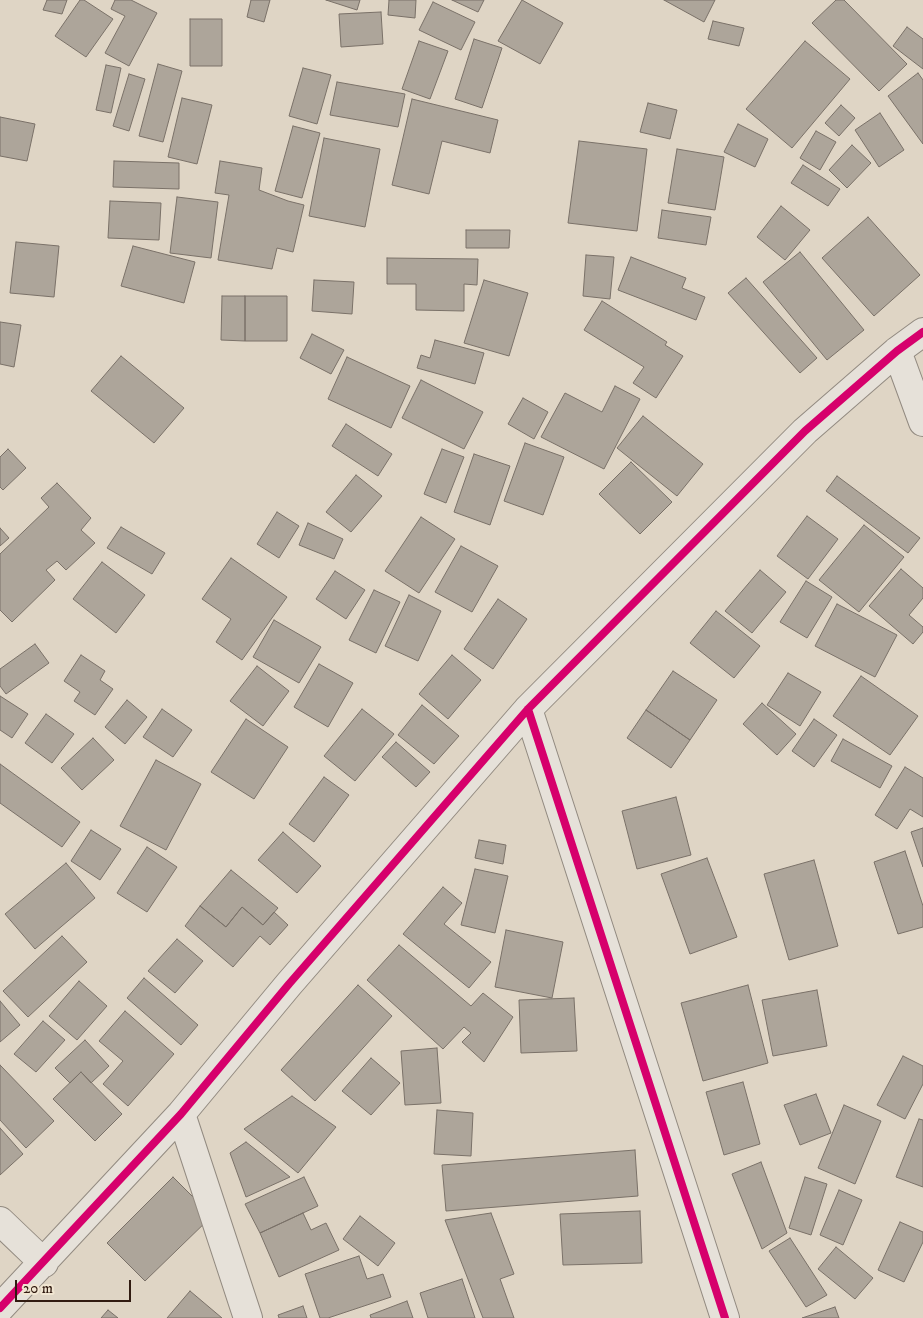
<!DOCTYPE html>
<style>
body{margin:0}
#map{position:relative;width:923px;height:1318px;overflow:hidden;background:#dfd5c5;font-family:"IM FELL DW Pica",serif}
canvas{display:block}
.scale{position:absolute;left:15px;top:1280px;width:116px;height:22px;box-sizing:border-box;border:2px solid #311b11;border-top:0;padding-left:6px;font-size:15px;line-height:18px;white-space:nowrap;color:#311b11;-webkit-text-stroke:4px #f1e6d2;paint-order:stroke}
</style>
<div id="map">
<canvas width="923" height="1318"></canvas>
<div class="scale">20 m</div>
</div>
<script>
const c = document.querySelector('canvas').getContext('2d');
c.lineJoin = 'round';
function paint(path, color) { c.fillStyle = color; c.fill(path, 'evenodd'); }
const shape = rows => new Path2D(rows.map(r => 'M' + r).join(''));
function strokePath(path, color, width, dash) { c.strokeStyle = color; c.lineWidth = width; c.lineCap = dash ? 'butt' : 'round'; c.setLineDash(dash || []); c.stroke(path); }
const building = shape([
 [47,0,67,0,62,14,43,10,47,0],
 [80,0,84,0,113,19,86,57,55,36,80,0],
 [115,0,131,0,157,13,129,66,105,53,125,16,111,9,115,0],
 [251,0,270,0,264,22,247,17,251,0],
 [326,0,360,0,357,10,326,0],
 [389,0,416,0,415,18,388,15,389,0],
 [452,0,484,0,478,12,452,0],
 [522,0,563,23,540,64,498,41,522,0],
 [664,0,715,0,704,22,664,0],
 [836,0,844,0,907,64,879,91,812,23,836,0],
 [433,2,475,22,461,50,419,30,433,2],
 [381,12,383,44,341,47,339,14,381,12],
 [190,19,222,19,222,66,190,66,190,19],
 [713,21,744,28,739,46,708,39,713,21],
 [907,27,923,39,923,69,893,46,907,27],
 [474,39,502,48,482,108,455,99,474,39],
 [419,41,448,51,430,99,402,89,419,41],
 [805,41,850,79,792,148,746,109,805,41],
 [158,64,182,71,163,142,139,136,158,64],
 [106,65,121,68,111,113,96,110,106,65],
 [303,68,331,75,317,124,289,116,303,68],
 [918,73,923,80,923,144,888,96,918,73],
 [129,74,145,79,129,131,113,126,129,74],
 [337,82,405,94,398,127,330,115,337,82],
 [182,98,212,105,197,164,168,157,182,98],
 [412,99,498,120,490,153,442,141,429,194,392,185,412,99],
 [648,103,677,110,670,139,640,132,648,103],
 [841,105,855,118,839,136,825,123,841,105],
 [880,113,904,150,879,167,855,130,880,113],
 [0,117,35,124,27,161,0,156,0,117],
 [738,124,768,139,755,167,724,152,738,124],
 [293,126,320,133,302,198,275,191,293,126],
 [816,131,836,142,820,170,800,158,816,131],
 [324,138,380,149,365,227,309,216,324,138],
 [579,141,647,149,637,231,568,223,579,141],
 [852,145,871,163,847,188,829,170,852,145],
 [677,149,724,157,715,210,668,203,677,149],
 [114,161,179,163,179,189,113,187,114,161],
 [220,161,262,168,259,190,288,201,304,205,293,252,277,248,272,269,218,260,229,195,215,193,220,161],
 [803,165,840,189,828,206,791,183,803,165],
 [177,197,218,202,211,258,170,253,177,197],
 [110,201,161,203,159,240,108,238,110,201],
 [781,206,810,230,785,260,757,237,781,206],
 [662,210,711,217,706,245,658,238,662,210],
 [868,217,920,275,874,316,822,258,868,217],
 [466,230,510,230,509,248,466,248,466,230],
 [16,242,59,246,54,297,10,293,16,242],
 [133,246,195,262,184,303,121,286,133,246],
 [800,252,864,330,827,360,763,282,800,252],
 [586,255,614,257,610,299,583,296,586,255],
 [631,257,686,278,682,288,705,297,696,320,618,290,631,257],
 [387,258,478,259,477,285,464,284,464,311,416,310,416,284,387,284,387,258],
 [746,278,817,358,800,373,728,293,746,278],
 [314,280,354,282,352,314,312,311,314,280],
 [484,280,528,293,509,356,464,343,484,280],
 [222,296,245,296,245,341,221,340,222,296],
 [245,296,287,296,287,341,245,341,245,296],
 [602,301,667,342,665,345,683,356,656,398,633,383,644,367,584,330,602,301],
 [0,322,21,325,14,367,0,364,0,322],
 [312,334,344,350,331,374,300,358,312,334],
 [435,340,484,353,475,384,417,368,421,355,430,358,435,340],
 [121,356,184,408,154,443,91,391,121,356],
 [347,357,410,386,391,428,328,399,347,357],
 [421,380,483,412,464,449,402,418,421,380],
 [615,386,640,399,604,469,541,437,565,393,602,412,615,386],
 [523,398,548,412,534,439,508,424,523,398],
 [643,416,703,464,677,496,617,448,643,416],
 [346,424,392,454,378,476,332,446,346,424],
 [525,443,564,457,543,515,504,501,525,443],
 [8,449,26,468,3,490,0,487,0,457,8,449],
 [442,449,464,457,446,503,424,494,442,449],
 [474,454,510,466,490,525,454,512,474,454],
 [631,462,672,502,640,534,599,494,631,462],
 [356,475,382,496,351,532,326,512,356,475],
 [837,476,920,538,908,553,826,491,837,476],
 [57,483,91,518,81,530,95,543,66,570,57,561,46,570,55,580,12,622,0,610,0,554,49,507,41,498,57,483],
 [277,512,299,526,279,558,257,544,277,512],
 [807,516,838,539,808,579,777,556,807,516],
 [421,517,455,539,419,593,385,571,421,517],
 [308,523,343,539,334,559,299,545,308,523],
 [864,525,904,557,859,612,819,580,864,525],
 [121,527,165,553,152,574,107,548,121,527],
 [0,528,9,538,0,546,0,528],
 [461,546,498,566,472,612,435,592,461,546],
 [231,558,287,597,242,660,216,642,231,619,202,599,231,558],
 [102,562,145,595,116,633,73,599,102,562],
 [901,569,923,588,923,598,909,615,923,627,923,632,913,644,869,606,901,569],
 [760,570,786,592,752,633,725,611,760,570],
 [335,571,365,590,346,619,316,599,335,571],
 [806,581,832,597,807,638,780,622,806,581],
 [374,590,400,602,376,653,349,640,374,590],
 [409,595,441,611,418,661,385,646,409,595],
 [498,599,527,619,493,669,464,649,498,599],
 [837,604,897,635,875,677,815,646,837,604],
 [716,611,760,646,734,678,690,643,716,611],
 [274,620,321,647,299,683,253,657,274,620],
 [35,644,49,663,6,694,0,686,0,669,35,644],
 [81,655,105,671,100,680,113,689,95,715,74,701,80,692,64,681,81,655],
 [452,655,481,680,448,719,419,694,452,655],
 [319,664,353,683,328,727,294,707,319,664],
 [257,666,289,691,263,726,230,701,257,666],
 [673,671,717,700,690,740,646,710,673,671],
 [788,673,821,692,800,726,767,705,788,673],
 [861,676,918,716,890,755,833,716,861,676],
 [0,696,28,714,12,738,0,730,0,696],
 [127,700,147,717,125,744,105,727,127,700],
 [762,703,796,734,777,755,743,724,762,703],
 [422,705,459,736,434,764,398,735,422,705],
 [162,709,192,730,173,757,143,737,162,709],
 [362,709,394,734,355,781,324,756,362,709],
 [646,710,690,740,671,768,627,738,646,710],
 [46,714,74,734,52,763,25,743,46,714],
 [246,719,288,747,254,799,211,772,246,719],
 [814,719,837,735,814,767,792,751,814,719],
 [93,738,114,760,82,790,61,768,93,738],
 [843,739,892,766,880,788,831,761,843,739],
 [396,742,430,772,416,787,382,757,396,742],
 [156,760,201,784,166,850,120,826,156,760],
 [0,764,80,822,62,847,0,803,0,764],
 [905,767,923,778,923,817,910,809,897,829,875,815,905,767],
 [324,777,349,795,314,842,289,824,324,777],
 [676,797,691,855,637,869,622,811,676,797],
 [923,828,923,867,911,832,923,828],
 [91,830,121,849,100,880,71,861,91,830],
 [283,832,321,866,297,893,258,860,283,832],
 [479,840,506,845,503,864,475,858,479,840],
 [147,847,177,867,147,912,117,893,147,847],
 [905,851,923,906,923,927,898,934,874,862,905,851],
 [707,858,737,937,690,954,661,874,707,858],
 [814,860,838,946,789,960,764,874,814,860],
 [66,863,95,898,35,949,5,914,66,863],
 [475,869,508,876,495,933,461,925,475,869],
 [231,870,278,908,263,925,242,907,226,927,200,906,231,870],
 [443,887,462,903,444,924,491,962,469,988,403,934,443,887],
 [200,906,226,927,242,907,263,925,274,912,288,925,270,945,260,936,233,967,185,926,200,906],
 [506,930,563,942,552,998,495,987,506,930],
 [62,936,87,962,28,1017,3,991,62,936],
 [177,939,203,961,175,993,148,971,177,939],
 [399,945,471,1006,483,993,513,1017,484,1062,462,1042,471,1033,464,1027,443,1049,367,980,399,945],
 [144,978,198,1025,181,1045,127,998,144,978],
 [79,981,107,1006,77,1040,49,1016,79,981],
 [358,985,392,1016,315,1101,281,1070,358,985],
 [748,985,768,1063,703,1081,681,1003,748,985],
 [817,990,827,1046,773,1056,762,1000,817,990],
 [574,998,577,1051,521,1053,519,1000,574,998],
 [0,1001,20,1025,0,1042,0,1001],
 [125,1011,174,1054,128,1106,103,1084,123,1061,99,1041,125,1011],
 [43,1021,65,1040,36,1072,14,1054,43,1021],
 [85,1040,109,1066,91,1083,81,1072,70,1083,55,1068,85,1040],
 [437,1048,441,1103,405,1105,401,1051,437,1048],
 [903,1056,923,1066,923,1084,905,1119,877,1105,903,1056],
 [371,1058,400,1083,371,1115,342,1091,371,1058],
 [0,1065,54,1121,26,1148,0,1120,0,1065],
 [81,1072,122,1114,95,1141,53,1099,81,1072],
 [743,1082,760,1144,724,1155,706,1092,743,1082],
 [816,1094,831,1133,800,1145,784,1105,816,1094],
 [292,1096,336,1127,298,1173,244,1129,292,1096],
 [844,1105,881,1121,855,1184,818,1168,844,1105],
 [437,1110,473,1113,471,1156,434,1154,437,1110],
 [919,1119,923,1120,923,1187,896,1177,919,1119],
 [0,1128,23,1154,0,1175,0,1128],
 [246,1142,290,1177,246,1197,230,1153,246,1142],
 [635,1150,638,1196,446,1211,442,1165,635,1150],
 [761,1162,787,1233,762,1249,732,1174,761,1162],
 [173,1177,212,1216,145,1281,107,1243,173,1177],
 [304,1177,318,1206,260,1233,245,1204,304,1177],
 [805,1177,827,1184,811,1235,789,1228,805,1177],
 [839,1190,862,1200,843,1245,820,1235,839,1190],
 [640,1211,642,1263,563,1265,560,1214,640,1211],
 [303,1213,311,1230,326,1223,339,1250,279,1277,260,1233,303,1213],
 [491,1213,514,1274,500,1279,514,1318,483,1318,445,1220,491,1213],
 [360,1216,395,1243,378,1266,343,1239,360,1216],
 [900,1222,923,1232,923,1242,904,1282,878,1270,900,1222],
 [790,1238,827,1295,806,1307,769,1251,790,1238],
 [836,1247,873,1278,855,1299,818,1269,836,1247],
 [359,1256,367,1279,383,1274,391,1297,328,1318,320,1318,305,1274,359,1256],
 [462,1279,475,1318,428,1318,420,1293,462,1279],
 [190,1291,222,1318,167,1318,190,1291],
 [407,1301,413,1318,371,1318,370,1315,407,1301],
 [303,1306,307,1318,279,1318,278,1315,303,1306],
 [835,1307,839,1318,802,1318,835,1307],
 [108,1310,118,1318,101,1318,108,1310]
]);
const minor = shape([
 [897,351,923,422],
 [528,709,725,1318],
 [181,1114,248,1318],
 [0,1221,44,1263],
 [0,1308,181,1114,289,984,528,709,805,431,897,351,923,332]
]);
const cycleway = shape([
 [528,709,725,1318],
 [0,1308,181,1114,289,984,528,709,805,431,897,351,923,332]
]);
paint(building, '#ada59a');
strokePath(building, '#7a7168', 1);
strokePath(minor, '#928a80', 30);
strokePath(minor, '#e6e1d9', 28);
strokePath(cycleway, '#d6006c', 8);
</script>
